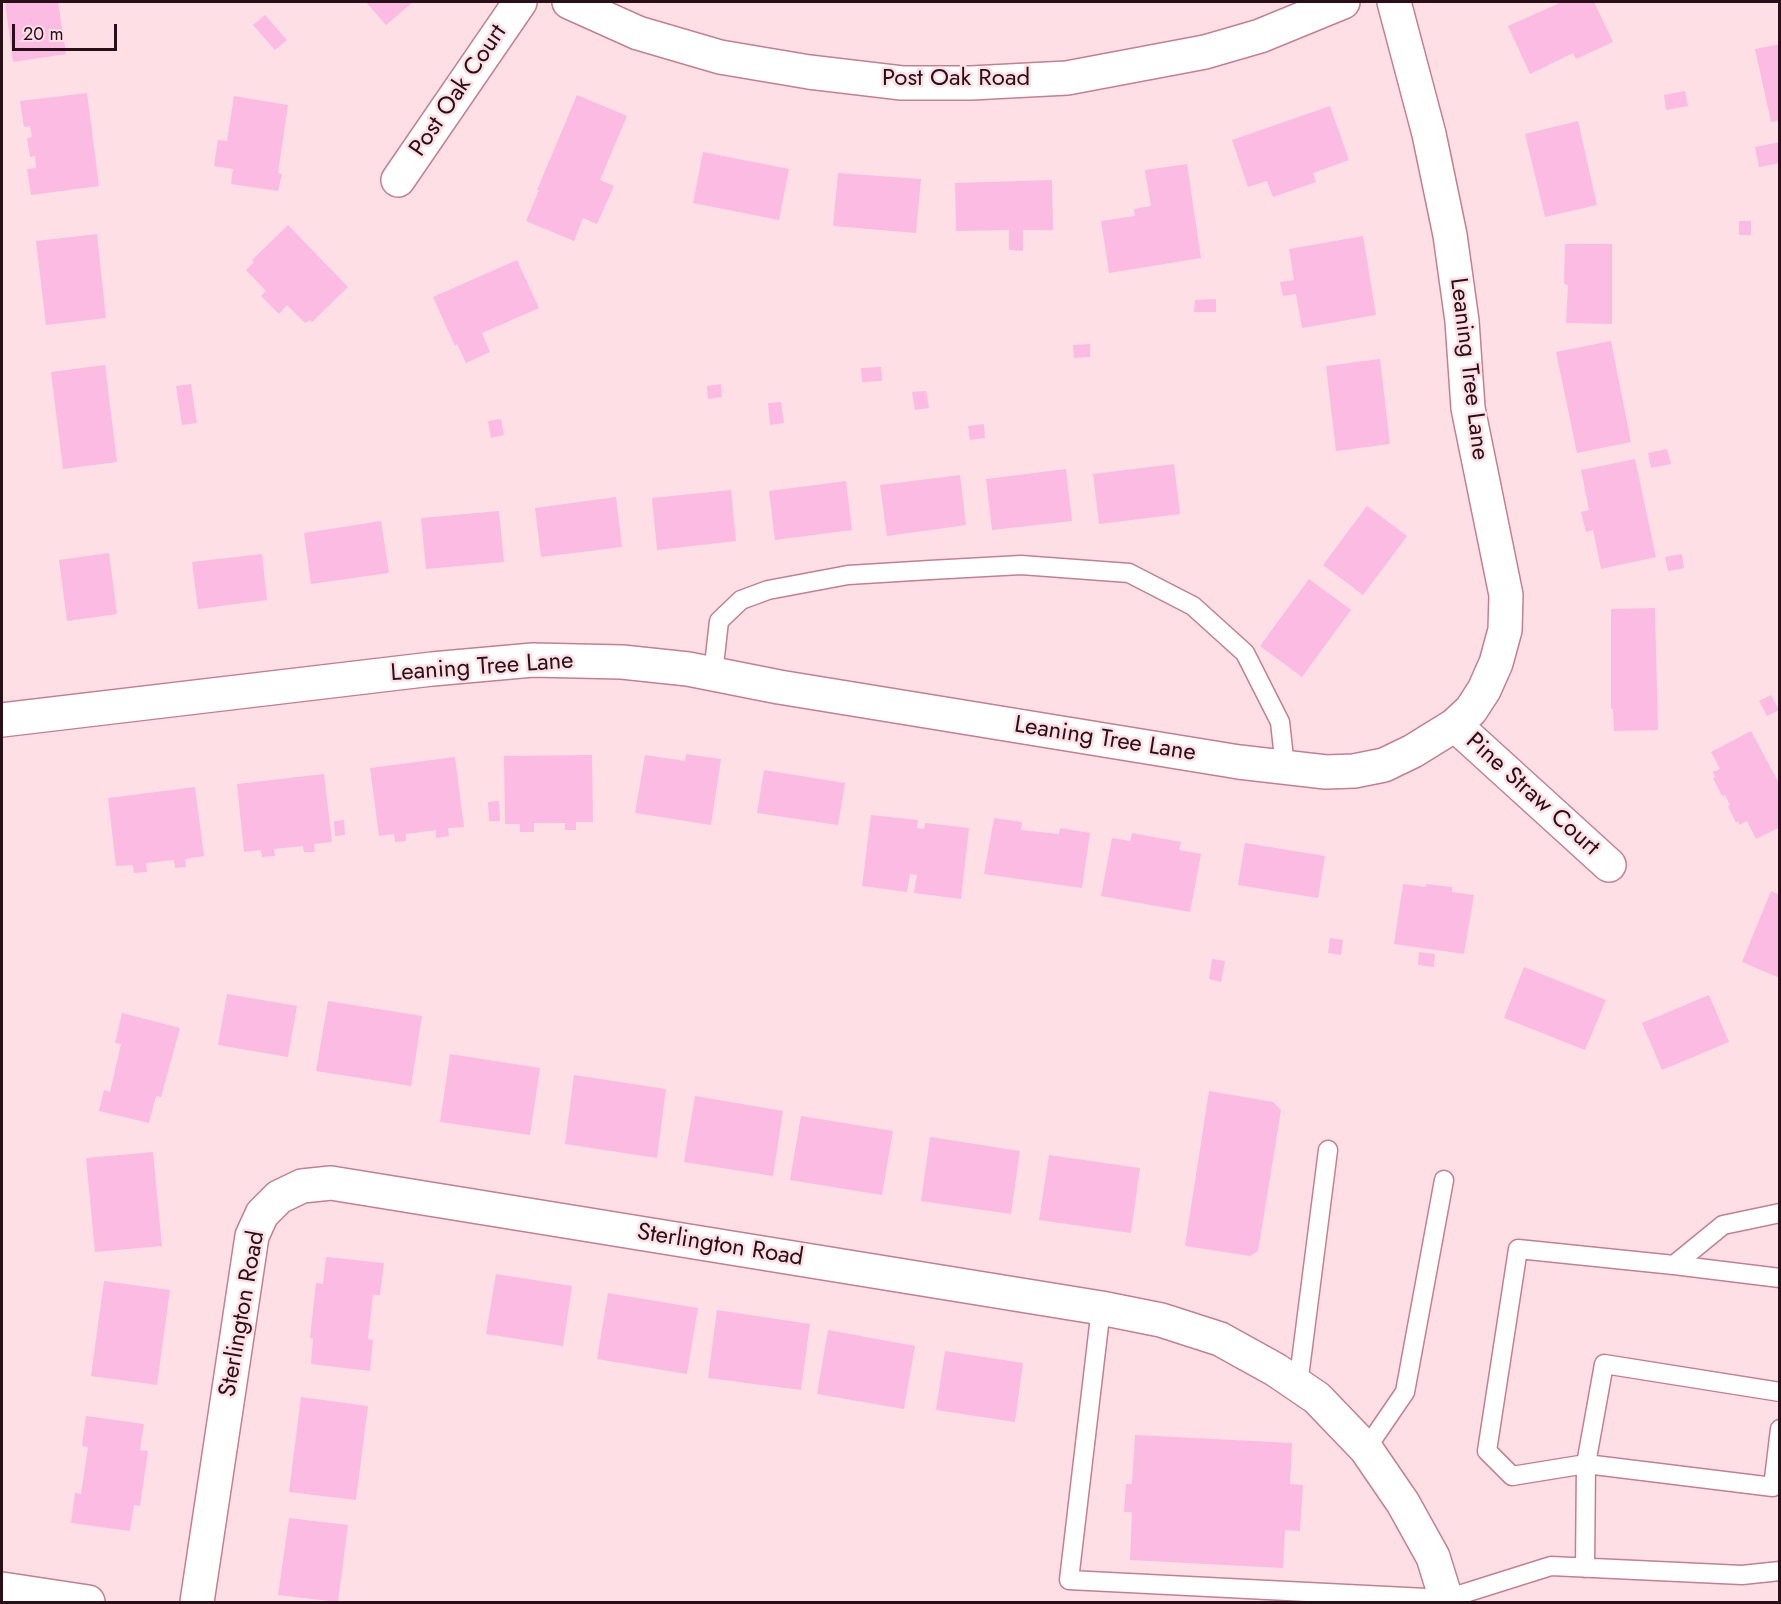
<!DOCTYPE html>
<style>
body{margin:0}
#map{position:relative;width:1781px;height:1604px;overflow:hidden;background:#fedfe6;font-family:Jost,sans-serif}
canvas{display:block}
.frame{position:absolute;inset:0;border:3px solid #2a0f18;pointer-events:none}
.scale{position:absolute;left:12px;top:24px;width:105px;height:27px;box-sizing:border-box;border:3px solid #2a0f18;border-top:0;padding-left:8px;font-size:18px;line-height:21px;white-space:nowrap;color:#2a0f18;-webkit-text-stroke:4px #fedfe6;paint-order:stroke}
</style>
<div id="map">
<canvas width="1781" height="1604"></canvas>
<div class="frame"></div>
<div class="scale">20 m</div>
</div>
<script>
const c = document.querySelector('canvas').getContext('2d');
c.lineJoin = 'round';
function paint(path, color) { c.fillStyle = color; c.fill(path, 'evenodd'); }
const shape = rows => new Path2D(rows.map(r => 'M' + r).join(''));
function strokePath(path, color, width, dash) { c.strokeStyle = color; c.lineWidth = width; c.lineCap = dash ? 'butt' : 'round'; c.setLineDash(dash || []); c.stroke(path); }
function label(font, color, halo, rows, align = 'center') {
  c.font = font + ' Jost,sans-serif'; c.lineWidth = 5; c.setLineDash([]); c.textBaseline = 'middle'; c.strokeStyle = halo; c.fillStyle = color; for (const [text, x, y, turn = 0] of rows) {
    c.save(); c.translate(x, y); c.rotate((+turn || 0) * Math.PI / 180); c.textAlign = isNaN(turn) ? turn : align; if (halo) c.strokeText(text, 0, 0); c.fillText(text, 0, 0); c.restore();
  }
}
const building = shape([
 [5,2,58,2,66,54,13,62],
 [366,2,413,2,386,25],
 [1562,2,1594,2,1613,42,1576,59,1573,53,1530,74,1508,26],
 [265,15,287,40,275,50,253,25],
 [1780,44,1780,120,1771,122,1755,49],
 [1685,91,1688,106,1666,110,1664,95],
 [87,93,99,186,31,195,27,169,36,168,35,156,30,157,27,138,32,137,30,126,24,127,20,101],
 [577,95,627,116,600,180,614,186,597,224,583,218,574,241,526,221,539,190,537,190],
 [234,96,288,105,278,173,282,174,278,191,231,184,233,169,214,166,218,140,227,141],
 [1330,106,1349,160,1313,173,1316,182,1273,197,1267,181,1248,187,1232,140],
 [1578,121,1597,205,1545,217,1525,134],
 [1780,142,1780,163,1759,167,1755,147],
 [703,152,789,169,779,220,693,203],
 [1187,164,1201,258,1109,273,1101,221,1135,216,1134,209,1151,206,1145,170],
 [838,173,921,179,916,233,833,226],
 [1052,180,1053,230,1023,230,1023,251,1009,250,1009,230,956,231,955,183],
 [1739,221,1751,221,1751,235,1739,235],
 [288,225,348,287,312,322,310,320,305,323,287,305,279,314,261,296,266,291,246,270,254,262,252,260],
 [97,234,106,318,46,325,36,241],
 [1363,236,1376,315,1302,328,1296,294,1283,296,1280,282,1294,280,1289,249],
 [1565,244,1612,244,1612,324,1566,323,1568,285,1564,284],
 [517,260,539,308,482,333,490,352,466,363,457,344,455,346,433,297],
 [1216,299,1216,312,1194,312,1195,300],
 [1611,341,1631,442,1577,453,1556,352],
 [1090,344,1090,357,1074,358,1073,345],
 [1380,359,1390,444,1336,451,1326,366],
 [105,365,117,462,63,469,51,372],
 [881,367,882,381,862,382,861,368],
 [191,384,197,423,182,425,176,386],
 [721,384,722,397,708,399,707,386],
 [926,391,929,408,915,410,912,392],
 [781,402,784,423,770,425,768,403],
 [501,419,504,435,491,438,488,421],
 [984,424,985,438,970,440,968,426],
 [1667,449,1671,464,1651,468,1648,453],
 [1635,459,1656,557,1601,569,1593,530,1586,532,1581,512,1589,510,1581,470],
 [1174,464,1180,514,1099,524,1093,474],
 [1066,469,1072,521,992,530,986,479],
 [960,475,966,525,887,536,880,485],
 [846,481,852,530,775,540,769,491],
 [731,490,736,541,657,550,652,498],
 [616,497,622,547,541,557,535,508],
 [1367,506,1407,536,1363,595,1323,565],
 [499,511,504,562,426,569,421,518],
 [381,521,389,573,311,584,304,533],
 [109,553,117,614,67,621,59,560],
 [262,554,267,600,198,609,192,562],
 [1682,554,1684,568,1668,571,1665,557],
 [1309,579,1351,610,1302,677,1260,646],
 [1655,608,1658,730,1614,731,1613,709,1611,709,1611,609],
 [1771,695,1779,710,1767,716,1759,701],
 [1751,731,1780,785,1780,827,1756,839,1747,821,1739,825,1738,821,1736,823,1728,806,1730,805,1725,795,1722,796,1713,778,1715,777,1713,772,1720,769,1711,752],
 [686,754,721,759,711,825,635,813,645,755,685,761],
 [592,755,593,822,576,822,576,830,565,830,565,823,534,823,534,832,520,832,520,824,505,824,504,756],
 [455,757,464,827,448,828,449,836,436,838,436,830,406,834,406,841,395,842,394,834,379,836,370,768],
 [764,770,845,783,838,825,757,813],
 [324,774,332,842,314,844,315,852,304,852,303,846,274,849,275,856,262,857,261,850,244,852,237,784],
 [195,787,204,856,185,859,186,867,175,868,174,860,146,863,147,872,134,873,133,865,116,866,108,798],
 [499,801,500,821,489,821,488,802],
 [871,815,918,820,917,828,924,829,925,823,969,828,961,899,914,893,917,875,910,874,907,892,862,886],
 [994,818,1022,822,1021,830,1059,834,1060,828,1090,833,1082,888,984,874],
 [344,820,345,835,335,836,334,821],
 [1132,833,1181,842,1179,850,1201,854,1190,912,1101,896,1112,838,1130,841],
 [1245,843,1325,856,1318,898,1238,885],
 [1403,884,1426,887,1426,884,1452,887,1452,892,1474,895,1464,954,1394,944],
 [1771,891,1780,895,1780,978,1742,962],
 [1330,938,1343,940,1341,955,1328,953],
 [1419,952,1435,954,1434,967,1418,965],
 [1212,959,1225,961,1221,982,1209,979],
 [1524,967,1606,1000,1585,1050,1504,1018],
 [227,994,297,1006,288,1057,218,1045],
 [1709,995,1729,1042,1662,1070,1642,1023],
 [328,1001,422,1016,411,1086,316,1071],
 [122,1013,180,1028,161,1097,156,1096,149,1123,99,1111,104,1090,110,1092,121,1044,115,1043],
 [450,1054,540,1068,530,1135,440,1122],
 [574,1075,666,1089,657,1158,565,1144],
 [1209,1091,1273,1102,1281,1110,1258,1251,1250,1256,1185,1246],
 [695,1096,783,1111,773,1176,684,1162],
 [801,1116,893,1131,882,1195,790,1180],
 [930,1137,1020,1151,1011,1214,921,1201],
 [153,1152,162,1246,95,1252,86,1158],
 [1049,1155,1140,1168,1131,1233,1039,1220],
 [326,1257,384,1263,380,1295,373,1295,368,1339,373,1340,370,1371,311,1364,313,1339,310,1338,316,1283,323,1284],
 [496,1274,572,1286,563,1346,486,1334],
 [104,1281,170,1290,157,1385,91,1376],
 [608,1293,698,1308,687,1374,597,1359],
 [717,1310,810,1324,801,1390,708,1378],
 [828,1330,915,1346,904,1409,817,1394],
 [945,1351,1023,1363,1015,1422,936,1410],
 [301,1397,368,1406,356,1500,289,1492],
 [86,1416,144,1424,140,1450,148,1451,140,1506,134,1505,130,1531,71,1523,75,1493,81,1494,88,1447,82,1446],
 [1135,1435,1292,1443,1290,1484,1303,1485,1300,1531,1285,1530,1283,1568,1130,1560,1132,1512,1124,1512,1126,1484,1132,1484],
 [289,1518,348,1525,338,1602,278,1595]
]);
const lane = shape([
 [713,674,719,621,741,600,768,590,848,575,930,570,1021,565,1129,573,1193,606,1245,653,1280,722,1285,767],
 [1674,1265,1723,1225,1780,1213],
 [1780,1278,1674,1265,1518,1249,1487,1451,1512,1476,1586,1464,1773,1487,1780,1429],
 [1101,1308,1069,1580,1446,1599,1551,1566,1742,1575,1780,1571],
 [1298,1385,1328,1150],
 [1366,1449,1405,1392,1444,1180],
 [1585,1568,1586,1464,1604,1364,1780,1392]
]);
const street = shape([
 [569,2,638,33,720,57,809,72,902,83,971,83,1067,78,1205,52,1260,36,1343,2],
 [398,180,520,2],
 [2,720,432,669,533,660,622,662,688,669,779,687,1239,762,1326,772,1354,771,1384,765,1413,751,1455,725,1471,710,1484,690,1496,663,1505,630,1506,595,1468,408,1462,321,1450,235,1429,134,1394,2],
 [1455,725,1609,865],
 [2,1589,88,1602],
 [197,1602,252,1236,262,1214,279,1197,302,1186,331,1183,1101,1308,1161,1320,1220,1339,1276,1370,1317,1398,1366,1449,1403,1503,1433,1557,1447,1602]
]);
const streetNames = [
 ["Post Oak Road",956,79],
 ["Post Oak Court",459,91,-56],
 ["Leaning Tree Lane",1468,369,83],
 ["Leaning Tree Lane",482,668,-4],
 ["Leaning Tree Lane",1105,740,9],
 ["Pine Straw Court",1532,795,42],
 ["Sterlington Road",720,1246,9],
 ["Sterlington Road",243,1314,-80]
];
paint(building, '#fbbbe3');
strokePath(lane, '#c57f92', 21);
strokePath(street, '#c57f92', 36);
strokePath(lane, '#fff', 18);
strokePath(street, '#fff', 33);
label('24px', '#2a0f18', '#fedfe6', streetNames);
</script>
